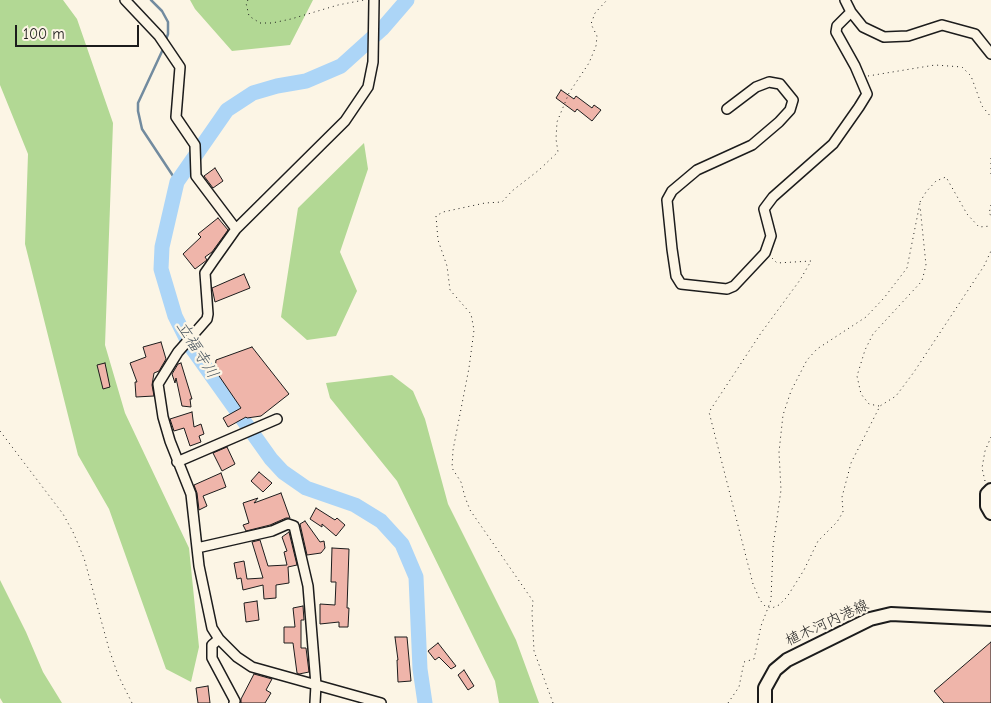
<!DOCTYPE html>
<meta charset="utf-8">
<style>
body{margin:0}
#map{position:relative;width:991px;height:703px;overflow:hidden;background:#fcf5e5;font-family:"Comic Neue",sans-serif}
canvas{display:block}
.scale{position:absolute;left:15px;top:25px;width:124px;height:22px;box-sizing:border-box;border:2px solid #1c1c1c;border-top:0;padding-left:6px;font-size:15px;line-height:18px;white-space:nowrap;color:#1c1c1c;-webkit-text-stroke:4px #fcf5e5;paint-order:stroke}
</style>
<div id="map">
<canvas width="991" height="703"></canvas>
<div class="scale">100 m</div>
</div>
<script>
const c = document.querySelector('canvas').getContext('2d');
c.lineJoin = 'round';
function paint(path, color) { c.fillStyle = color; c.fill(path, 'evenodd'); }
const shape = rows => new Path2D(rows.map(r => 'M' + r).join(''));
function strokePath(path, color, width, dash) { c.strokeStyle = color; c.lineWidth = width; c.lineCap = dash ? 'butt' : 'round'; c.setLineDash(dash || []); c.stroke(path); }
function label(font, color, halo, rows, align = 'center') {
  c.font = font + ' "Comic Neue","Klee One",sans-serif'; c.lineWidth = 4.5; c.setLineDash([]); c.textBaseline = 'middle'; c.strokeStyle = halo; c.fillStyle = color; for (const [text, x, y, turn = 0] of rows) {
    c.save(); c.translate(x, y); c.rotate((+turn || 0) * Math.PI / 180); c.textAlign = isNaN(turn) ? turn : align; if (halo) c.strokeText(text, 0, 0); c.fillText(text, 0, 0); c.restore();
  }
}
const green = shape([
 [0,0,63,0,77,19,113,123,105,345,125,413,189,548,199,647,191,682,166,669,109,509,78,455,25,244,28,154,0,85],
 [190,0,313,0,290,45,232,51,195,9],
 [364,143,368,169,340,252,357,291,336,336,307,340,281,317,298,208],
 [392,375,413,391,425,419,448,504,516,640,539,703,499,703,495,681,397,481,330,398,326,383],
 [0,580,26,632,43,672,62,703,3,703,0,698]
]);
const stream = shape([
 [151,0,162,11,168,22,168,34,165,42],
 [164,47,138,103,138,111,142,129,177,182]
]);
const river = shape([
 [407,0,382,29,341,66,306,81,277,86,253,93,227,110,177,182,162,247,161,269,175,316,189,344,271,459,283,472,306,488,355,505,381,521,402,544,416,577,420,669,425,703]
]);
const building = shape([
 [561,90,574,99,576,96,592,108,594,105,601,110,592,121,577,109,575,112,556,98,561,90],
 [215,168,223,181,213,188,204,176,215,168],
 [218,218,228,230,212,252,205,257,207,260,195,269,183,254,201,237,198,234,218,218],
 [244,274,250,288,215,302,212,288,244,274],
 [161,342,166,359,159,371,154,373,152,385,154,396,136,397,135,382,137,382,130,363,146,357,143,347,161,342],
 [252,347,289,394,261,416,247,418,246,417,228,427,223,418,241,408,215,370,216,360,252,347],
 [105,363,110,387,103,389,97,365,105,363],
 [181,363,192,399,190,399,191,407,182,406,176,378,175,383,172,374,178,364,181,363],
 [192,412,194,427,201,424,204,434,199,436,201,442,190,446,184,428,174,431,170,419,192,412],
 [227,447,235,464,222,471,213,453,227,447],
 [259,472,272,483,263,492,251,481,259,472],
 [221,473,226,487,203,496,207,506,199,510,197,493,194,485,221,473],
 [281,493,290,518,286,518,270,525,246,531,243,525,249,523,243,503,258,498,254,503,281,493],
 [316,508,335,520,337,518,345,525,336,536,322,524,322,527,310,519,316,508],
 [305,521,320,542,324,541,325,548,321,553,307,555,300,524,305,521],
 [289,532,297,565,288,567,289,583,276,585,276,598,264,599,263,585,243,590,241,578,237,579,234,563,244,561,247,579,263,578,252,542,260,540,268,566,287,565,284,552,287,551,282,537,289,532],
 [332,548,349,549,347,608,349,608,348,627,339,627,339,622,320,624,320,604,335,605,336,582,331,582,332,548],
 [257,601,259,620,246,622,244,603,257,601],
 [303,606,304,620,301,620,301,648,306,648,309,672,299,674,297,673,293,643,284,643,284,627,295,627,293,608,303,606],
 [395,637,407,637,411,681,398,682,397,660,398,660,395,637],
 [991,642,991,703,944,703,934,691,991,642],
 [438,643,456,666,451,669,439,657,435,660,428,651,438,643],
 [464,670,474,686,468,690,458,675,464,670],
 [254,674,272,679,266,690,271,693,265,703,241,703,241,699,254,674],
 [208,686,210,703,198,703,196,688,208,686]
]);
const path = shape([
 [248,0,246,3,249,16,260,23,272,23,291,19,338,5,364,0],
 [868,76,935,65,962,67,971,76,982,106,991,117],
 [991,158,991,177],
 [920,202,926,192,936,181,946,177,967,214,979,227,991,226],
 [991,205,989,214,991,215],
 [772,258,777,263,811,261,800,280,761,333,709,412,753,584,760,600,765,606,772,608,779,605,787,597,804,570,818,541,837,522,843,512,842,497,851,463,880,406,896,396,914,372,984,266,991,251],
 [879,406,869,404,861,394,857,376,865,350,873,334,922,281,926,265,920,206],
 [0,431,63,514,73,532,84,558,109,649,118,675,132,703],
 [985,481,982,468,985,451,991,437],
 [553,703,534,651,532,612,533,601,470,510,465,497,461,482,452,468,453,450,469,368,474,330,471,314,450,290,447,266,438,240,436,216,443,212,485,203,502,202,512,191,539,170,558,152,556,139,557,122,569,93,589,63,596,46,597,36,591,24,595,13,607,0],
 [728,703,739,687,744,662,754,659,761,626,771,600,773,547,781,490,779,452,783,415,791,391,807,360,817,349,866,317,884,298,907,268,920,203]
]);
const street = shape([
 [125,0,159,36,180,67,176,117,195,145,196,176,236,229],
 [374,0,373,62,368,87,345,121,236,229,214,260,205,273,208,314,207,319,178,352,158,384,163,417,170,441,191,494,199,566,212,628,219,639,237,657,252,667,381,703],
 [845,0,851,12,863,27,884,37,908,36,942,25,975,34,991,54],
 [727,109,756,87,769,82,780,84,793,100,790,110,779,122,752,145,697,170,672,191,667,200,672,249,676,276,681,284,727,289,734,286,765,253,771,236,764,209,773,197,833,144,859,107,867,94,855,66,836,32,837,26,851,12],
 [177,462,277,419],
 [197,548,272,531,288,524,294,526,308,586,316,685,315,703],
 [219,639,212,645,212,658,235,701,234,703]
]);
const secondary = shape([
 [991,490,987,494,987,506,991,513],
 [765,703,765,688,775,670,787,660,870,619,891,614,991,619]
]);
const streetNames = [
 ["植木河内港線",827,623,-25]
];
const waterNames = [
 ["立福寺川",197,350,58]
];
paint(green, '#b2d894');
strokePath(stream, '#728b9f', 2.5);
strokePath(river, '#acd5f7', 15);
paint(building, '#efb5aa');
strokePath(building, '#1c1c1c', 1);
strokePath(street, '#1c1c1c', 12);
strokePath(secondary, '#1c1c1c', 16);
strokePath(path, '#1c1c1c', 1, [1, 4]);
strokePath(street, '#fcf5e5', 9);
strokePath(secondary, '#fcf5e5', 12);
label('15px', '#1c1c1c', '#fcf5e5', streetNames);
label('italic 16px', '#47545e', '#fcf5e5', waterNames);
</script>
